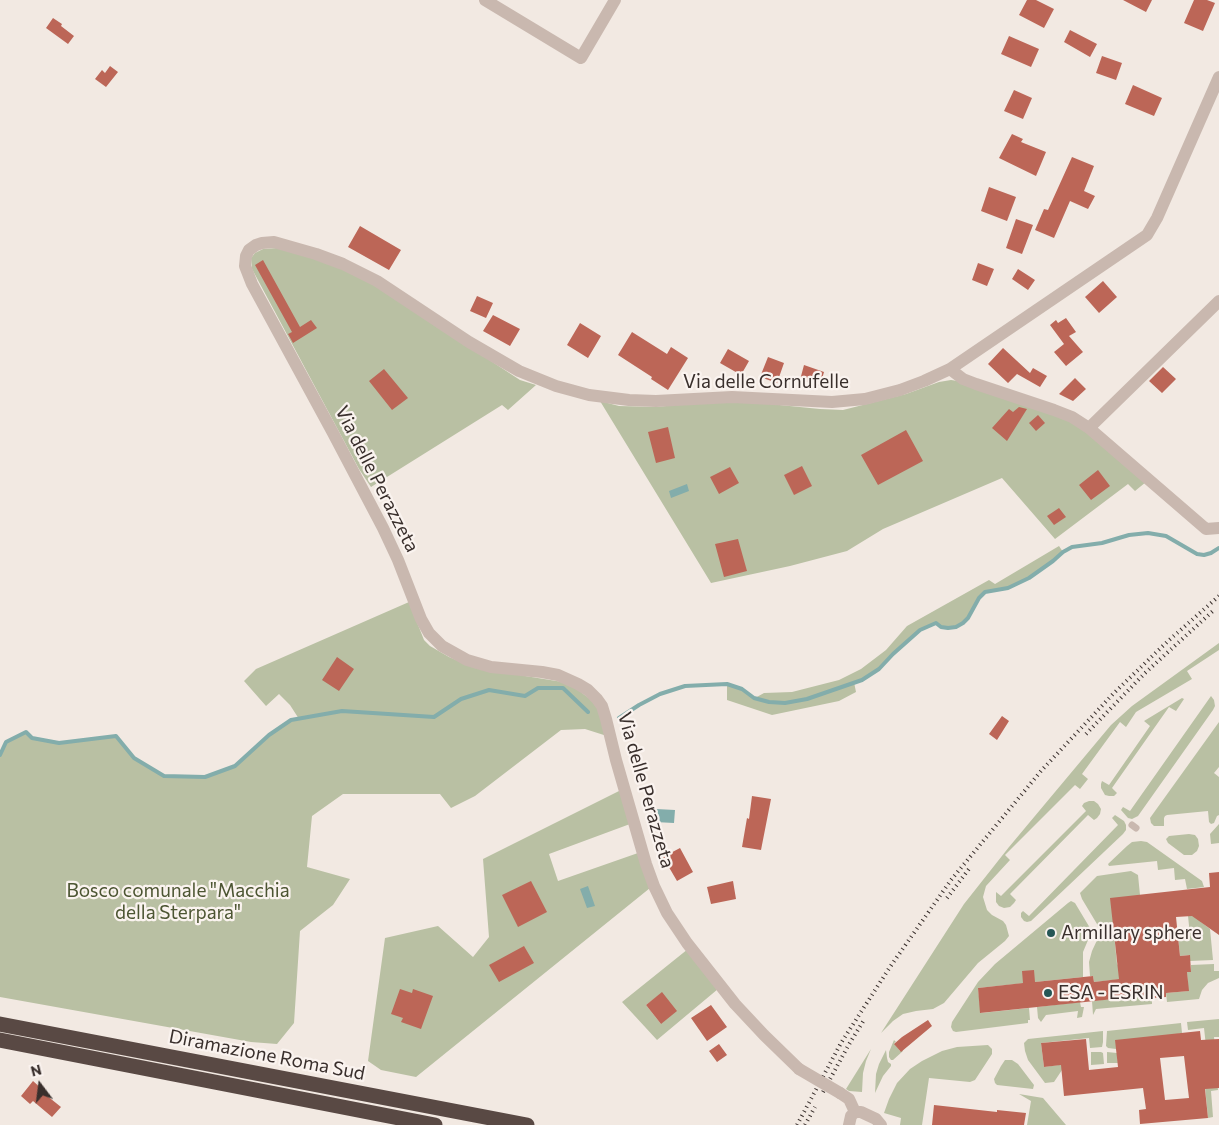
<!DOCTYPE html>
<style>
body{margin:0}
#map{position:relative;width:1219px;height:1125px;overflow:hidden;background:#f2e9e2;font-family:Commissioner,sans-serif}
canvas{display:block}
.north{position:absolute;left:15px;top:1060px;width:50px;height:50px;-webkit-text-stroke:4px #faf3ef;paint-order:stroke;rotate:345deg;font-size:14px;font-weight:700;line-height:20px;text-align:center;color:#392f2c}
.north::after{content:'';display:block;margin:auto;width:18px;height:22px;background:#392f2c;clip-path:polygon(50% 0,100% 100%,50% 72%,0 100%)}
</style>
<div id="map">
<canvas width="1219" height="1125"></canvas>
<div class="north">N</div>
</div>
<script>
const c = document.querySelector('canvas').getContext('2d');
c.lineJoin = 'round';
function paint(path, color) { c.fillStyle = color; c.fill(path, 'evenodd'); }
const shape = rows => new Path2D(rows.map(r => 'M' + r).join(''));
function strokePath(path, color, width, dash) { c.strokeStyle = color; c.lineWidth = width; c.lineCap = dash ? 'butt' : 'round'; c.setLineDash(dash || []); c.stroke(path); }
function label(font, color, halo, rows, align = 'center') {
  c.font = font + ' Commissioner,sans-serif'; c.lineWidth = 4.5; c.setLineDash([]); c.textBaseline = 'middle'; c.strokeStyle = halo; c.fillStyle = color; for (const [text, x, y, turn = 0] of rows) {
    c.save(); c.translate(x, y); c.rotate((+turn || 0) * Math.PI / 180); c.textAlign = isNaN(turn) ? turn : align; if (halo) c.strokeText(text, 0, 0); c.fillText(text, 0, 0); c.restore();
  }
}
const green = shape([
 [277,248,358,270,442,329,520,380,536,385,508,410,502,405,371,487,359,469,252,269,251,258,255,253,263,249],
 [951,380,971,383,1070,418,1146,482,1135,491,1128,484,1055,539,1002,478,883,529,847,551,790,566,711,583,600,401,619,406,656,407,729,400,820,409,843,410,906,394,939,382],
 [1059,546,1063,552,1053,561,1029,578,1008,588,989,591,981,594,968,618,963,623,956,627,948,628,941,627,936,623,920,630,893,654,879,669,862,680,854,682,856,692,839,701,772,715,727,700,727,684,742,689,755,698,764,693,792,692,839,680,861,669,886,650,907,626,989,580,995,584],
 [409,602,424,640,430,646,449,657,475,668,569,683,599,706,607,736,585,729,561,730,475,796,451,808,440,794,343,794,312,816,307,867,350,879,333,905,300,931,294,1023,277,1044,251,1042,0,997,0,755,6,742,26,732,33,738,59,743,116,736,134,758,164,776,205,777,235,766,269,735,291,720,299,719,290,705,279,694,266,706,244,681,256,669],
 [1219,643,1219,650,1187,671,1192,679,1136,712,1126,727,1120,722,1082,774,1088,779,1080,789,1075,785,1005,855,1010,860,986,886,983,897,987,910,992,915,1003,921,1006,925,1009,936,1005,941,978,963,944,1003,933,1009,916,1011,903,1014,893,1021,881,1033,964,904,1009,847,1111,725,1132,706],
 [1211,696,1214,700,1215,706,1213,710,1138,816,1132,819,1128,818,1121,810,1123,807,1130,811],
 [1182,698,1184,699,1176,711,1169,707,1112,788,1117,793,1114,796,1109,796,1105,795,1101,788,1101,784,1102,781,1109,785,1150,726,1144,721],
 [1219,722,1219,767,1214,773,1219,777,1219,815,1217,816,1214,823,1211,824,1209,822,1208,811,1167,815,1165,816,1164,818,1164,826,1154,826,1151,823,1150,818],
 [621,790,630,824,549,854,558,881,638,853,650,888,416,1077,381,1070,368,1061,385,938,438,926,473,957,489,937,483,859],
 [1089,801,1094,801,1098,804,1101,809,1100,814,1097,818,1094,820,1088,815,1010,894,1016,900,1014,903,1010,907,1004,908,999,906,996,902,996,892,1001,896,1086,811,1082,806,1084,803],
 [1115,815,1124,821,1126,825,1126,830,1123,834,1031,921,1027,922,1024,921,1021,917,1021,913,1023,911,1029,916,1118,825,1112,818],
 [1219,824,1219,843,1211,844,1210,834],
 [1189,834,1195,835,1198,839,1199,846,1197,851,1192,855,1184,855,1168,843,1166,839,1169,836],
 [1141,841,1147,842,1202,881,1204,887,1187,889,1185,879,1175,880,1174,868,1158,870,1157,861,1109,866,1108,864,1127,846,1132,842],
 [1131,871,1138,875,1140,895,1114,929,1099,931,1097,924,1082,899,1080,893,1097,876],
 [1071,901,1075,903,1090,928,1091,933,1083,952,1083,977,978,988,981,1013,1029,1008,1030,1020,1028,1020,1028,1023,956,1032,953,1031,951,1027,952,1022,978,982,995,964,1068,903],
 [1207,914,1201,922,1210,929,1213,960,1190,961,1189,955,1180,956,1178,936,1190,935,1188,916],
 [1114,934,1117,964,1132,978,1094,982,1093,976,1090,976,1089,962,1092,951,1099,936],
 [688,949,718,989,657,1040,622,1002],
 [662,993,661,1024,646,1005],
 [1214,964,1214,971,1219,971,1219,978,1208,983,1202,990,1199,999,1167,1002,1166,993,1188,991,1187,972,1191,972,1191,965],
 [1152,995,1152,1004,1096,1009,1093,1015,1092,1001],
 [1080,1002,1081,1007,1084,1007,1082,1017,1077,1018,1078,1011,1046,1015,1041,1022,1038,1018,1037,1007],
 [1219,1019,1219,1037,1214,1037,1216,1054,1207,1055,1204,1028,1188,1030,1187,1022],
 [1181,1023,1182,1033,1116,1049,1108,1048,1106,1046,1107,1031],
 [1103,1031,1103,1042,1102,1047,1090,1048,1089,1038,1041,1043,1044,1067,1066,1064,1054,1082,1045,1083,1028,1060,1025,1051,1024,1043,1028,1039],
 [894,1040,896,1042,894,1043,900,1051,903,1050,903,1051,893,1060,891,1060,889,1057,889,1052],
 [988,1045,992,1049,992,1054,975,1080,970,1082,929,1078,922,1125,900,1125,901,1118,884,1113,889,1099,897,1083,910,1069,922,1061,942,1051,957,1047],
 [871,1049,866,1061,863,1073,862,1092,849,1091,846,1089],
 [886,1050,887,1058,888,1062,891,1064,891,1066,883,1076,875,1093,876,1074,879,1064],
 [1091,1052,1101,1052,1103,1053,1104,1064,1091,1065],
 [1107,1052,1117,1053,1118,1063,1107,1063],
 [1005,1060,1012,1060,1018,1064,1034,1085,1033,1089,997,1085,995,1083,994,1079,1001,1066],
 [1216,1075,1218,1090,1211,1091,1213,1117,1208,1118,1204,1076],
 [1019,1094,1043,1098,1066,1125,1027,1125,1031,1101]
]);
const water = shape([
 [687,484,689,491,671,498,669,491],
 [656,809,675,810,674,823,655,822],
 [588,886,595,906,587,908,580,889]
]);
const stream = shape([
 [619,718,639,705,660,694,685,686,727,684,742,689,754,698,769,702,785,703,807,699,862,680,879,669,893,654,920,630,936,623,941,627,948,628,956,627,963,623,968,618,979,598,985,592,1008,588,1029,578,1053,561,1063,552,1072,547,1102,543,1129,535,1148,533,1166,536,1197,554,1204,555,1211,553,1219,548],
 [0,755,6,742,26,732,32,738,59,743,116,736,134,758,164,776,205,777,235,766,269,735,291,720,342,711,434,717,461,699,489,690,525,696,538,688,563,688,588,712]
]);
const building = shape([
 [1027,0,1036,0,1054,9,1044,28,1019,15],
 [1123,0,1152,0,1146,12],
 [1194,0,1207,0,1215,3,1203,31,1184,23],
 [53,18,62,24,61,26,74,36,68,44,46,28],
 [1070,30,1097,44,1090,57,1064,42],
 [1009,36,1039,49,1031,67,1001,54],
 [1102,56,1122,63,1116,80,1096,73],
 [110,66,118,72,106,87,95,79,102,70,105,73],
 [1133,85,1162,98,1154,116,1125,104],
 [1014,90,1032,98,1023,119,1004,111],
 [1012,134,1023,139,1021,142,1046,152,1036,176,999,158],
 [1072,157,1094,166,1084,191,1095,196,1088,209,1070,201,1054,238,1035,230,1044,209,1048,210],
 [989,187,1016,197,1007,221,981,211],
 [1016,219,1033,225,1022,254,1006,248],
 [360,226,401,250,389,270,348,247],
 [263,260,300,327,311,320,317,328,293,343,288,334,292,332,255,265],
 [978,263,994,269,987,286,972,280],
 [1018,269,1035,280,1028,290,1012,279],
 [1103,281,1117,297,1099,313,1085,297],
 [477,296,493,303,486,318,470,311],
 [493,315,520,329,510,346,483,331],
 [1066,318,1076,332,1069,336,1083,352,1066,366,1054,352,1064,344,1050,325,1056,320,1058,323],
 [580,323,601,336,588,358,567,345],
 [632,332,667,354,671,347,688,358,668,390,651,379,652,377,618,355],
 [1003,348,1030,373,1033,368,1047,376,1040,387,1017,374,1008,383,988,364],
 [728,349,749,361,741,375,720,363],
 [768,357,784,363,777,383,760,377],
 [804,365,824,372,820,386,800,380],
 [1163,367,1176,379,1162,393,1149,381],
 [384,369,408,398,392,410,369,381],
 [1075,378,1086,389,1073,401,1059,394],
 [1019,407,1027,409,1007,441,992,428,1009,409,1013,412],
 [1038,415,1045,423,1036,431,1029,423],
 [668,427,675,458,656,463,648,432],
 [906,430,923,461,878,485,861,455],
 [802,466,812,486,794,495,784,475],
 [730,467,739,483,719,494,710,477],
 [1098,470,1110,486,1091,500,1079,485],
 [1059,508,1066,517,1054,525,1047,516],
 [738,539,747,571,724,577,715,544],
 [337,657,354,669,339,691,322,680],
 [1002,716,1009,721,997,740,989,734],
 [752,796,771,799,761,850,742,847,747,818,749,819],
 [680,848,693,872,677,881,663,857],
 [1219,872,1219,935,1192,916,1176,917,1180,956,1190,955,1191,972,1187,972,1189,991,1166,993,1166,997,1152,998,1152,995,980,1013,978,988,1023,983,1022,971,1034,970,1035,982,1093,976,1094,982,1119,979,1110,898,1210,887,1209,873],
 [531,881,547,912,518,927,502,895],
 [733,881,736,899,711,904,707,887],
 [524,946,534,963,499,982,489,965],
 [400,989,412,993,413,989,433,996,421,1029,401,1022,403,1018,391,1014],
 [662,992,677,1011,661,1024,646,1005],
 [711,1005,727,1027,707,1041,691,1018],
 [928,1020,932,1026,901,1052,894,1044,902,1037],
 [1200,1031,1201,1040,1219,1039,1219,1088,1205,1089,1208,1118,1140,1124,1139,1110,1146,1109,1143,1088,1064,1096,1061,1065,1044,1067,1041,1043,1086,1039,1089,1070,1118,1067,1115,1040],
 [1184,1056,1189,1098,1165,1100,1160,1058],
 [719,1044,727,1055,717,1062,709,1051],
 [33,1081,42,1089,41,1091,61,1107,52,1117,33,1101,30,1104,21,1096],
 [934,1105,997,1112,997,1110,1026,1113,1024,1125,932,1125]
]);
const lane = shape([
 [1132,825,1136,828]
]);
const street = shape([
 [485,0,581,58,615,0],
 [950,369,963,379,976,384,1054,410,1072,417,1089,428,1206,529,1219,528],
 [1089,428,1219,301],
 [799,1069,764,1035,735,1004,687,943,667,913,654,886,646,864,616,760,606,719,602,706,597,699,588,690,578,684,558,675,542,672,491,667,467,660,442,646,429,633,421,619,398,560,383,528,333,433,252,284,245,266,246,256,249,250,256,245,262,243,274,242,316,254,343,264,377,281,469,342,519,371,556,386,589,395,629,400,656,401,732,397,832,402,865,399,900,390,924,381,950,369,1147,235,1157,218,1219,77],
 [840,1093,849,1099,855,1112],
 [849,1125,851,1116,855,1112,861,1112,876,1119,881,1125]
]);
const highway = shape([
 [0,1024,527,1125],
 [0,1040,435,1125]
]);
const rail = shape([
 [1086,734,1145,673,1213,611],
 [947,898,969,869],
 [823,1092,848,1046,864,1020],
 [797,1125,841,1043,890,967,951,880,1041,771,1113,694,1167,642,1219,596],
 [805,1125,815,1107]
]);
const streetBridge = shape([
 [799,1069,840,1093]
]);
const markers = [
 [1051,933,5,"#255756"],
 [1048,993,5,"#255756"]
];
const streetNames = [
 ["Via delle Cornufelle",766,382],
 ["Via delle Perazzeta",377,479,63],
 ["Via delle Perazzeta",646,790,74],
 ["Diramazione Roma Sud",267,1055,11]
];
const parkNames = [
 ["Bosco comunale \"Macchia",178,891],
 ["della Sterpara\"",178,913]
];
const poiNames = [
 ["Armillary sphere",1061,933],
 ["ESA - ESRIN",1058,993]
];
paint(green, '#b9c0a3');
paint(water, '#83adab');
strokePath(stream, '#83adab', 4);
paint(building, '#bc6657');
strokePath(lane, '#c9b8af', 7);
strokePath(street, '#c9b8af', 12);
strokePath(highway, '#594944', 15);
strokePath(rail, '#392f2c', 4, [1, 4]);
strokePath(streetBridge, '#c9b8af', 12);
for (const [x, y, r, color] of markers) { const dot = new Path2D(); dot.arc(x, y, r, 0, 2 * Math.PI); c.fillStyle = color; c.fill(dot); strokePath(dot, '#faf3ef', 2); }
label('19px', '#392f2c', '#faf3ef', streetNames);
label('19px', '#4c5532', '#faf3ef', parkNames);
label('19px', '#392f2c', '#faf3ef', poiNames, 'left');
</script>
